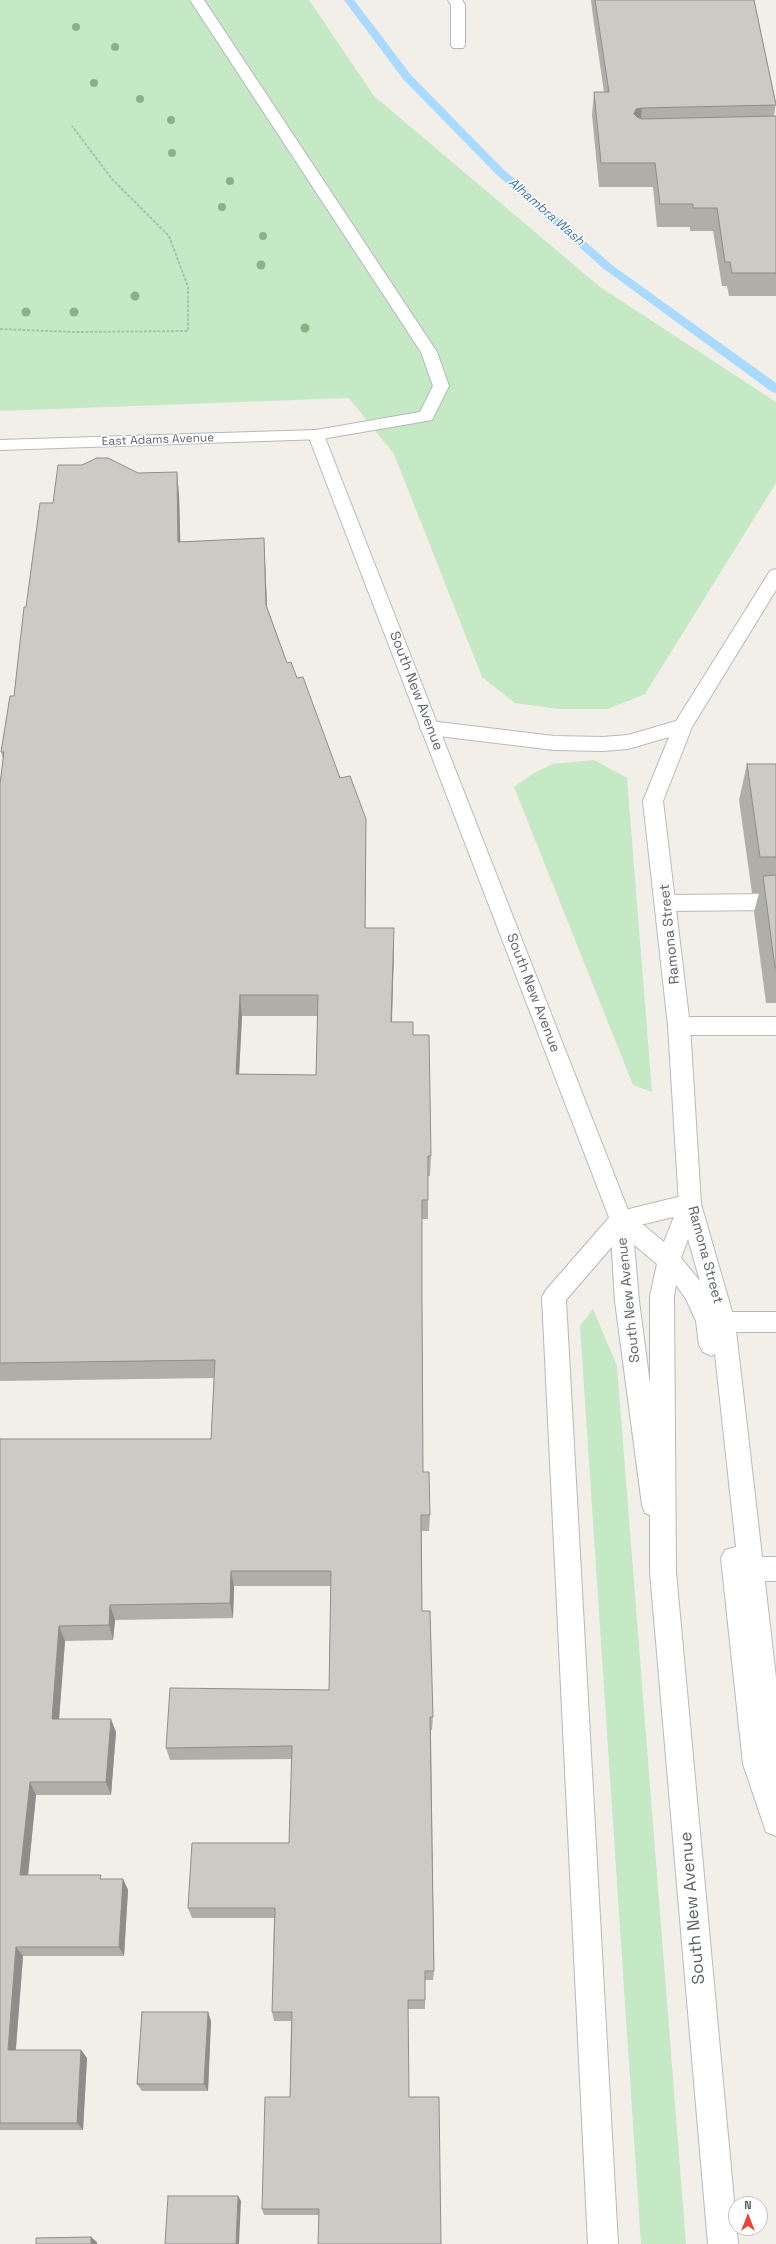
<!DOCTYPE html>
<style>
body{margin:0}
#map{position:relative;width:776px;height:2244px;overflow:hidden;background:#f1efe8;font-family:"Space Grotesk",sans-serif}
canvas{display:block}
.north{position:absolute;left:728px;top:2196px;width:40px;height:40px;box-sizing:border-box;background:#fff;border:1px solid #bfc1c3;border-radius:50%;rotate:0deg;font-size:11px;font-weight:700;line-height:16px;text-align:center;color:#5f6368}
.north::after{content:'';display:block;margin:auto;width:14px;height:18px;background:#ea4335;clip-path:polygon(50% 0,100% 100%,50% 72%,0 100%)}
</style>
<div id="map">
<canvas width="776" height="2244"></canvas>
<div class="north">N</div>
</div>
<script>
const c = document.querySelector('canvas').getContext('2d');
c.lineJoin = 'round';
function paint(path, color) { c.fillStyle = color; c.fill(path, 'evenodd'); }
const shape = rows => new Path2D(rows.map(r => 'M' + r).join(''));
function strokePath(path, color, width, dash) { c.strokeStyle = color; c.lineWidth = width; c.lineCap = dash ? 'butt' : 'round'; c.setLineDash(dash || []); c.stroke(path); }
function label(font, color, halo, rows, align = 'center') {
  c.font = font + ' "Space Grotesk",sans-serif'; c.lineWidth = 3; c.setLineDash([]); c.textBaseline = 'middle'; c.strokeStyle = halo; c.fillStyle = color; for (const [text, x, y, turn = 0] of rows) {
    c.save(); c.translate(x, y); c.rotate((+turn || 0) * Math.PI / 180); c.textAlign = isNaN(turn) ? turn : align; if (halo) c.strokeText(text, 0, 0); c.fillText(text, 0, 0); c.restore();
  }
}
const green = shape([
 [0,0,309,0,374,96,600,287,776,402,776,483,645,694,608,709,559,709,515,703,482,677,394,454,349,398,0,411],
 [594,760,627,778,652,1092,633,1085,514,787,534,773,553,764],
 [593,1309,617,1366,686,2244,641,2244,580,1326]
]);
const stream = shape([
 [344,0,354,0,411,75,504,170,612,265,776,383,776,393,772,392,604,269,496,174,403,79,344,0]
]);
const path = shape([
 [0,329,74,332,188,331,188,287,169,236,112,179,72,126]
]);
const service = shape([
 [190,0,204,0,437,352,449,386,432,420,316,440,310,439,308,435,310,431,316,430,420,412,433,386,421,352,190,0],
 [448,0,462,0,465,5,465,45,463,48,453,48,451,45,451,5,448,0],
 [776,894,776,910,666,911,659,909,656,903,659,897,666,895,776,894],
 [679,1017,776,1017,776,1035,679,1035,671,1032,668,1026,671,1020,679,1017],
 [723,1312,776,1312,776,1332,723,1332,715,1329,711,1322,715,1315,723,1312],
 [750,1557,776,1557,776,1581,750,1581,741,1578,737,1569,741,1560,750,1557]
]);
const minor = shape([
 [316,430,322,431,324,435,322,439,0,450,0,440,316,430],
 [690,1194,698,1197,701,1204,698,1211,628,1228,566,1300,618,2244,588,2244,542,1297,546,1290,613,1213,690,1194]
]);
const tertiary = shape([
 [316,430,322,431,324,435,632,1220,639,1301,666,1505,663,1513,654,1517,645,1513,642,1505,615,1301,610,1220,308,435,310,431,316,430]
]);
const secondary = shape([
 [776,569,776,590,692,727,663,801,690,1026,701,1204,735,1322,776,1678,776,1836,766,1832,743,1764,721,1558,725,1550,736,1547,715,1354,711,1356,703,1352,699,1345,696,1321,686,1299,676,1285,674,1296,676,1572,738,2244,708,2244,650,1572,650,1296,657,1264,613,1227,610,1220,613,1213,621,1210,629,1213,664,1242,679,1204,668,1026,643,801,669,737,628,749,603,751,554,750,430,735,423,733,420,728,423,723,430,721,554,736,603,737,628,735,676,721,770,571,776,569],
 [688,1239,700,1281,681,1258,688,1239]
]);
const trees = [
 [76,27,4],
 [115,47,4],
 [94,83,4],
 [140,99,4],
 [171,120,4],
 [172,153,4],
 [230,181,4],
 [222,207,4],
 [263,236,4],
 [261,265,4.5],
 [135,296,4.5],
 [26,312,4.5],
 [74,312,4.5],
 [305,328,4.5]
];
const wall = shape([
 [591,0,754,0,776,103,774,116,776,116,776,296,729,296,727,286,722,286,713,231,690,231,690,227,657,227,653,187,599,187,592,115,594,92,604,92,593,17],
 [179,494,180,542,265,561,267,607,287,663,297,678,340,778,366,841,365,928,394,949,392,1022,413,1035,431,1156,430,1176,428,1176,428,1219,422,1219,422,1304,423,1472,430,1515,429,1531,422,1531,422,1611,433,1717,432,1730,431,1730,434,1971,433,1980,425,1980,425,2009,408,2009,319,2215,264,2215,262,2209,290,2097,291,2021,274,2021,272,2012,274,1918,192,1918,188,1908,289,1843,292,1759,170,1760,166,1748,329,1690,331,1586,234,1586,233,1618,115,1620,113,1640,65,1641,59,1719,116,1732,111,1795,36,1795,28,1875,102,1879,123,1879,128,1890,124,1956,23,1956,16,2050,81,2050,87,2058,83,2130,0,2130,0,1439,211,1439,214,1378,0,1381,0,784,3,759,1,752,14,696,26,607,53,503],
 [242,1016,318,1016,316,1075,239,1074],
 [747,764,776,764,776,1003,766,1003,754,912,759,893,752,893,739,800],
 [208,2012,211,2021,208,2091,142,2091,137,2084]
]);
const shadedWall = shape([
 [642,108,640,130,634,114,636,109],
 [177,472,179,494,181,565,178,542],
 [264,538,265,561,268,628,266,605],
 [366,819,366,841,365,949,365,928],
 [394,928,394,949,391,1043,391,1022],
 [240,995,242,1016,238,1094,236,1074],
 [231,1571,234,1586,233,1618,230,1603],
 [110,1605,115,1620,113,1640,109,1625],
 [59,1626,65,1641,58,1732,52,1719],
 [111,1719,116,1732,111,1795,106,1782],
 [30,1782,36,1795,27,1886,20,1875],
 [123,1879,128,1890,124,1956,119,1947],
 [16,1947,23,1956,15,2058,8,2050],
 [208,2012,211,2021,208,2091,204,2084],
 [81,2050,87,2058,83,2130,77,2123],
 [238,2196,241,2201,239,2244,236,2244],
 [91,2237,97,2242,97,2244,91,2244]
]);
const building = shape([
 [595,0,754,0,776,105,642,108,636,109,634,114,637,117,642,119,776,116,776,273,732,273,730,262,725,262,717,208,693,208,693,204,660,204,655,163,601,163,594,92,609,92,595,0],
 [97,458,108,458,138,473,177,472,178,542,264,538,266,605,287,663,291,662,297,678,303,677,340,778,350,776,366,819,365,928,394,928,391,1022,413,1022,413,1035,429,1035,431,1156,428,1156,428,1200,422,1200,422,1304,423,1472,429,1472,430,1515,421,1515,422,1611,430,1611,433,1717,430,1717,434,1971,425,1971,425,2000,408,2000,409,2097,439,2097,441,2244,318,2244,319,2209,262,2209,265,2097,290,2097,292,2012,272,2012,275,1908,188,1908,192,1843,289,1843,292,1746,166,1748,170,1688,329,1690,331,1571,231,1571,230,1603,110,1605,109,1625,59,1626,52,1719,111,1719,106,1782,30,1782,20,1875,101,1875,100,1879,123,1879,119,1947,16,1947,8,2050,81,2050,77,2123,0,2123,0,1439,211,1439,215,1360,0,1363,0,784,4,752,1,752,10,696,14,696,24,607,26,607,40,503,53,503,58,465,82,465,97,458],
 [240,995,318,995,316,1075,236,1074,240,995],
 [747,764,776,764,776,857,760,857,747,764],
 [776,875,776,968,775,968,763,876,776,875],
 [142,2012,208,2012,204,2084,137,2084,142,2012],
 [168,2196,238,2196,236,2244,165,2244,168,2196],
 [91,2237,91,2244,36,2244,36,2238,91,2237]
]);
const farStreetnames = [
 ["East Adams Avenue",158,440,-2]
];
const farWaternames = [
 ["Alhambra Wash",546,212,41]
];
const streetNames = [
 ["South New Avenue",416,691,69],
 ["Ramona Street",670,934,-96],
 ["South New Avenue",533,993,69],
 ["Ramona Street",705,1255,75],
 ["South New Avenue",629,1300,-96]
];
const nearStreetnames = [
 ["South New Avenue",693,1908,-95]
];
paint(green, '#c5e8c5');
paint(stream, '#aadaff');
strokePath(service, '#b5b8bc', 2);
strokePath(minor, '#b5b8bc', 2);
strokePath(tertiary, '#b5b8bc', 2);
strokePath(secondary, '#b6babf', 2);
strokePath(path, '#9cc7a9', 2, [3, 1.5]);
paint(service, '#fff');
paint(minor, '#fff');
paint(tertiary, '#fff');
paint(secondary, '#fff');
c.fillStyle = '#89b387';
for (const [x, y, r] of trees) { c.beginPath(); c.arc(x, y, r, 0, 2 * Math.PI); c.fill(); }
paint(wall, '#afaea9');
paint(shadedWall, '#8f8d8a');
paint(building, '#cccac5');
strokePath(building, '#8f8d8a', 1);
label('12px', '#5f6368', '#fff', farStreetnames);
label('italic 13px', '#4174aa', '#fff', farWaternames);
label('14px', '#5f6368', '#fff', streetNames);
label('17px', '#5f6368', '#fff', nearStreetnames);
</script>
